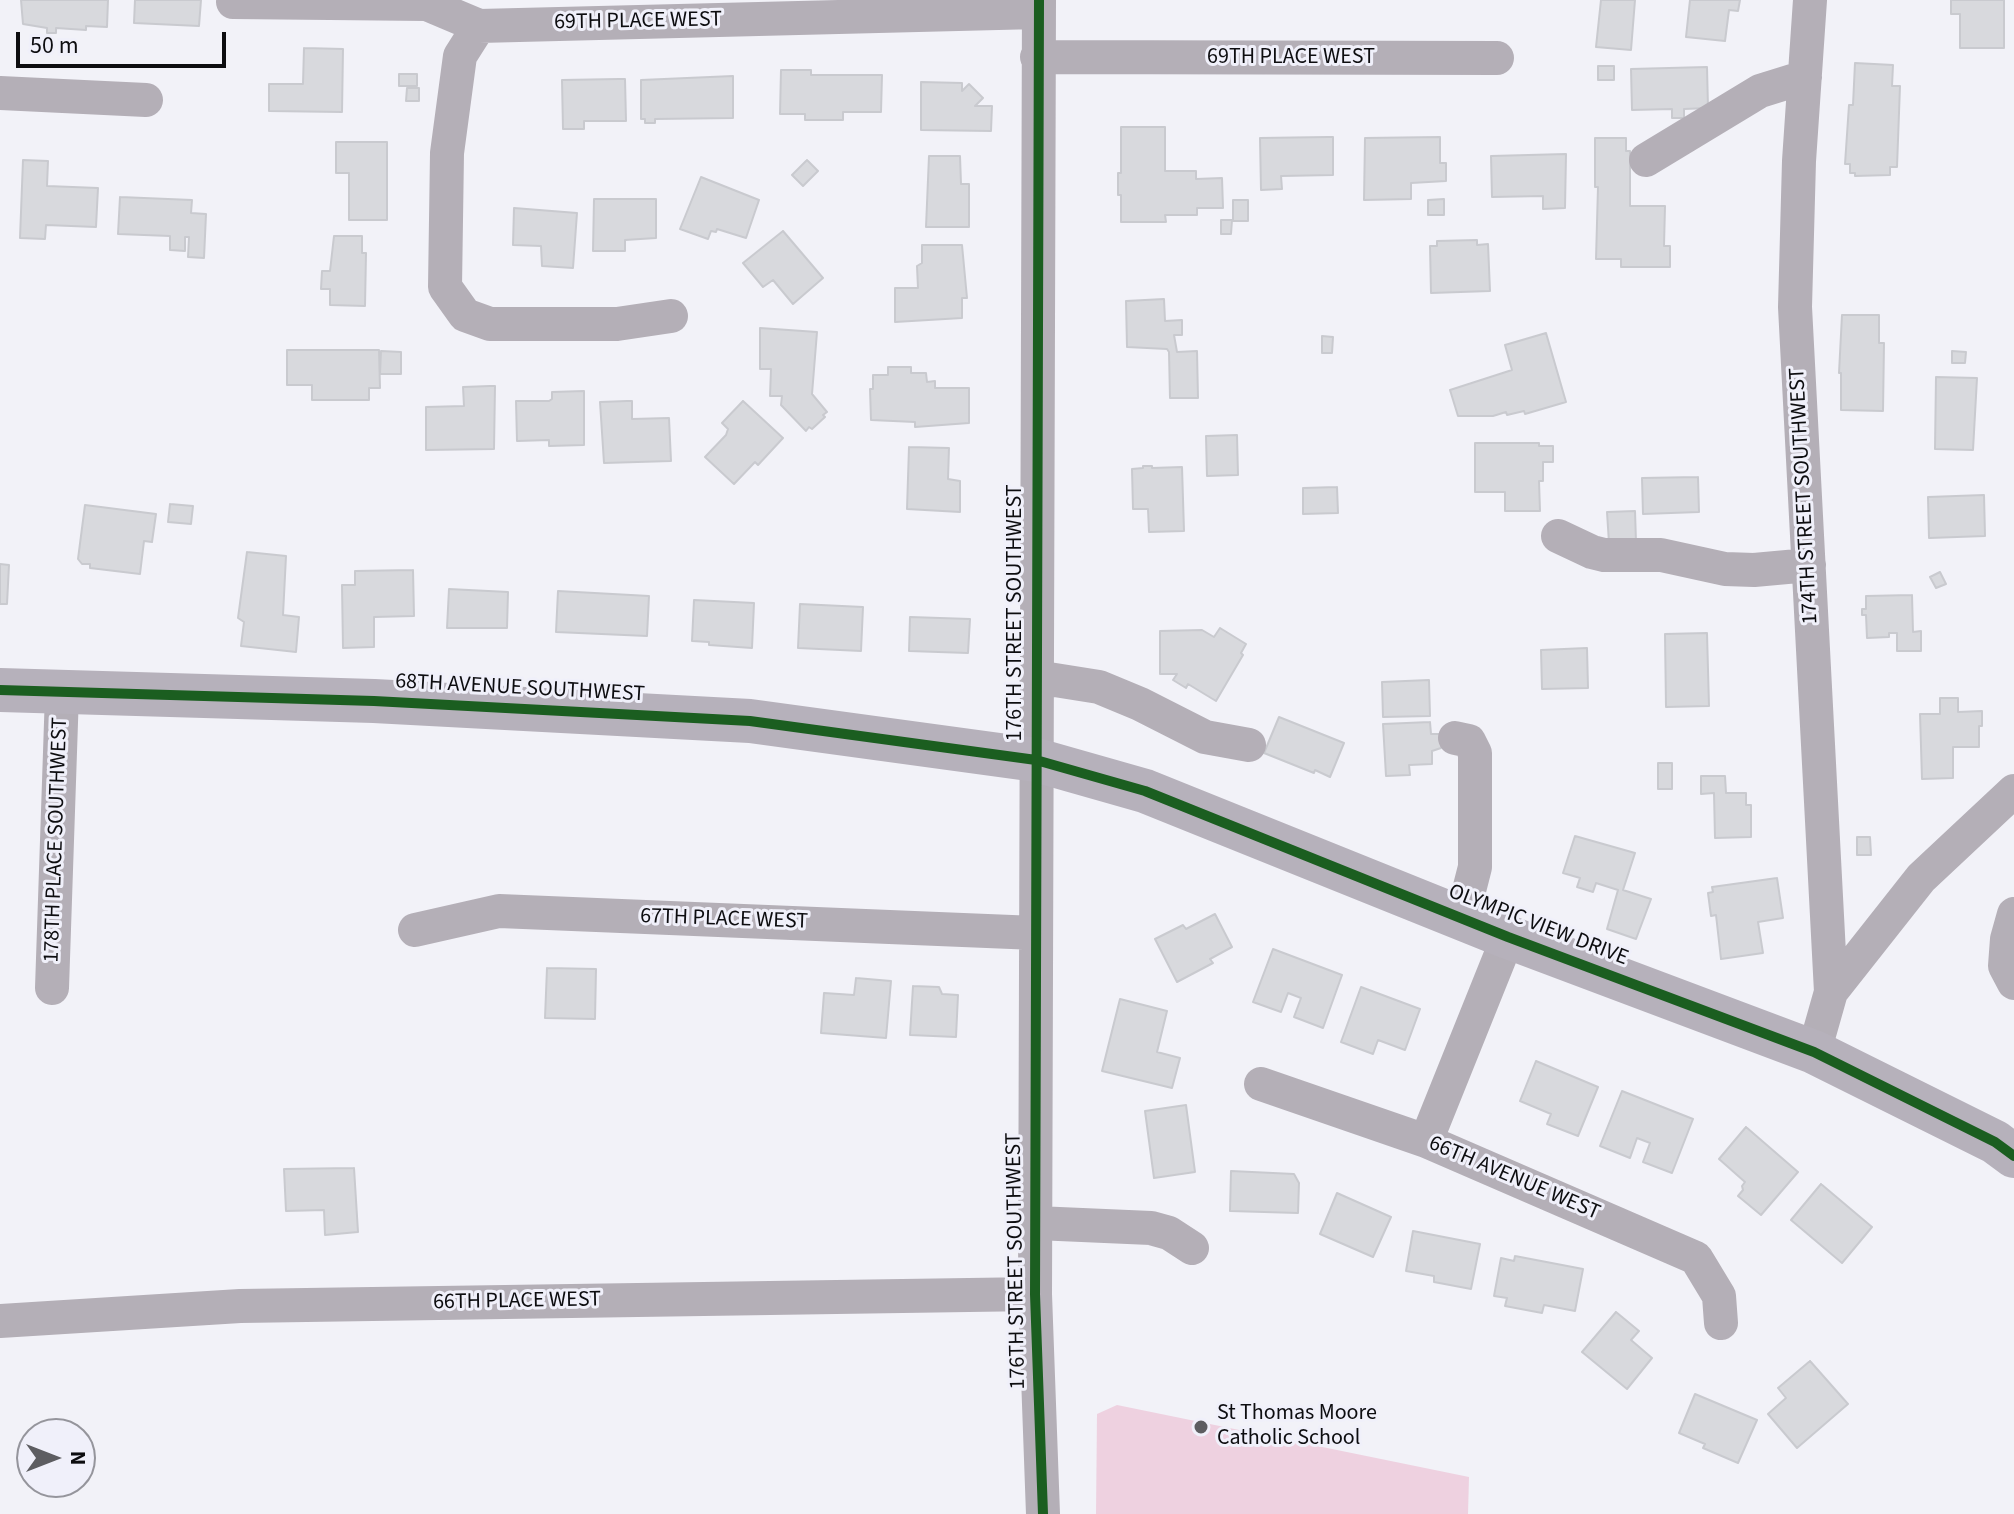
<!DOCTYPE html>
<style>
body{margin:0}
#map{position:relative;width:2014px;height:1514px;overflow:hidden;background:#f2f2f8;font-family:"Source Sans 3",sans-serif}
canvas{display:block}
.north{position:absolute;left:16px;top:1418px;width:80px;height:80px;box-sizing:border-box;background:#f0f0fa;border:2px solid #95959c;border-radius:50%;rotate:90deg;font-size:22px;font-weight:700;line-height:32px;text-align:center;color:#0d0d10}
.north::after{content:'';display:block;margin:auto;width:28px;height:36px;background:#5d5d61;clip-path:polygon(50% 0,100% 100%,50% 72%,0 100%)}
.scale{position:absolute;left:16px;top:32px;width:210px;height:36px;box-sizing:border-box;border:4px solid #0d0d10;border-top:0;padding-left:10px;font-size:24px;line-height:28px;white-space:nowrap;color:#0d0d10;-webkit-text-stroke:6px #f0f0fa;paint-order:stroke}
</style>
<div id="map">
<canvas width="2014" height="1514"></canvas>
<div class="north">N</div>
<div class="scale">50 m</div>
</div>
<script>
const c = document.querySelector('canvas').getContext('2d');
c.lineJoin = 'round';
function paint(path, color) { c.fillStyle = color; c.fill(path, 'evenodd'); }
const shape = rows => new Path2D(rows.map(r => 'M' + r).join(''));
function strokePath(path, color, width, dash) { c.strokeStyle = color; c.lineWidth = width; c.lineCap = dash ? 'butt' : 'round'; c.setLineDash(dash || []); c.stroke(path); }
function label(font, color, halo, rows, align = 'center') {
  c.font = font + ' "Source Sans 3",sans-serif'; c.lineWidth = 6; c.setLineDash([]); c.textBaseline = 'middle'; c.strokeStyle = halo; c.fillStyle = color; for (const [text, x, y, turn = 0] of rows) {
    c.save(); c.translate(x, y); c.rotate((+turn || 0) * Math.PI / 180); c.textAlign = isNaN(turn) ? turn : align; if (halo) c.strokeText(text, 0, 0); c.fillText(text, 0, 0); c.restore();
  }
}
const green = shape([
 [1117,1405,1469,1477,1468,1514,1096,1514,1097,1414]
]);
const building = shape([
 [21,0,108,0,107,27,86,26,86,30,56,28,56,33,47,33,47,28,23,24,21,0],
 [135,0,201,0,199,26,134,23,135,0],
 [1601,0,1635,0,1631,50,1596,47,1601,0],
 [1690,0,1740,0,1738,11,1729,10,1725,41,1686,37,1690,0],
 [1951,0,2004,0,2004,48,1960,48,1960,14,1951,14,1951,0],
 [304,48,343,49,342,112,269,111,269,84,303,84,304,48],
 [1855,63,1893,65,1892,86,1900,86,1897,167,1890,167,1890,175,1855,176,1855,173,1850,173,1850,164,1845,164,1849,105,1853,105,1855,63],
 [1598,66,1614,66,1614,80,1598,80,1598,66],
 [1707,67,1708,108,1684,109,1684,118,1672,118,1672,109,1632,110,1631,69,1707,67],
 [781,70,811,70,811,75,882,75,881,112,843,112,843,120,805,120,805,114,780,114,781,70],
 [399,74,417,74,417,86,399,86,399,74],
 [733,76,733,118,655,119,655,123,645,123,645,119,641,119,641,80,733,76],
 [619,79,625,79,626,121,584,121,584,129,563,129,562,80,619,79],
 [921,82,962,83,962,91,969,84,983,98,975,106,992,106,991,131,921,130,921,82],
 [407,88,419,88,419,101,406,101,407,88],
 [1121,127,1165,127,1165,171,1196,171,1196,179,1222,178,1223,208,1197,208,1197,215,1165,215,1166,222,1121,222,1121,195,1118,195,1118,173,1121,173,1121,127],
 [1328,137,1333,137,1333,175,1281,176,1282,189,1261,190,1260,138,1328,137],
 [1440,137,1440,163,1446,163,1446,181,1411,183,1411,199,1364,200,1365,138,1440,137],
 [1595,138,1626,138,1626,151,1630,151,1630,206,1665,206,1664,246,1670,246,1670,267,1621,267,1621,259,1596,259,1598,187,1595,187,1595,138],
 [336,142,387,142,387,220,349,220,349,173,336,173,336,142],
 [1566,154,1565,208,1543,209,1543,196,1492,197,1491,156,1566,154],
 [929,156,960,156,961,184,969,184,969,227,926,227,929,156],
 [23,160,48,161,47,186,98,188,96,227,46,225,45,239,20,238,23,160],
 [807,160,818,171,803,186,792,175,807,160],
 [701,177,759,200,746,238,717,229,716,232,711,231,708,239,680,229,701,177],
 [120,197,192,200,191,213,206,214,204,258,188,257,189,237,185,237,185,251,170,250,170,236,118,234,120,197],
 [594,199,656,199,656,238,625,240,625,251,593,251,594,199],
 [1444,199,1444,215,1428,215,1428,200,1444,199],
 [1233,200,1248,200,1248,221,1233,221,1233,200],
 [514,208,577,213,573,268,542,266,541,246,513,245,514,208],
 [1221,220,1232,220,1231,234,1221,234,1221,220],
 [783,231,823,278,793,304,773,280,763,287,743,263,783,231],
 [334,236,362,236,362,253,366,253,365,306,330,305,330,289,321,289,322,271,330,271,334,236],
 [1477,240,1477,245,1488,244,1490,291,1431,293,1430,246,1437,246,1437,241,1477,240],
 [922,245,962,245,967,298,962,298,962,318,895,322,895,288,918,288,917,266,922,263,922,245],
 [1164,299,1165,321,1182,320,1182,335,1174,335,1177,352,1197,351,1198,398,1170,398,1169,352,1167,349,1127,347,1126,301,1164,299],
 [1842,315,1879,315,1879,343,1884,343,1883,411,1841,410,1841,373,1839,373,1842,315],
 [760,328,817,332,812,394,827,412,823,415,825,417,812,429,809,427,806,431,781,405,782,396,770,396,771,369,760,369,760,328],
 [1546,333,1566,402,1525,414,1524,411,1507,415,1506,412,1493,416,1458,416,1450,390,1512,370,1505,345,1546,333],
 [1322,336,1333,337,1332,353,1322,353,1322,336],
 [287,350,379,350,380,388,369,388,369,400,312,400,312,385,287,385,287,350],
 [381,351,401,352,401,374,380,374,381,351],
 [1952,351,1966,352,1965,363,1952,363,1952,351],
 [888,367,911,367,911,373,926,373,927,382,935,381,935,388,969,388,969,423,915,427,915,422,871,420,870,389,873,389,873,375,888,375,888,367],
 [1936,377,1977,378,1973,450,1935,449,1936,377],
 [490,386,495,386,494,449,426,450,426,407,464,406,463,387,490,386],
 [584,391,584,445,549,446,549,440,517,441,516,401,549,401,552,399,552,392,584,391],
 [627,401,632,401,632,419,669,418,671,461,604,463,600,402,627,401],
 [743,401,783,438,758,465,755,462,734,484,705,457,726,435,728,429,722,423,743,401],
 [1237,435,1238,475,1207,476,1206,436,1237,435],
 [1475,443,1539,443,1539,446,1553,446,1553,462,1543,462,1543,481,1539,481,1540,511,1505,511,1505,492,1475,492,1475,443],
 [909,447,949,448,948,479,960,481,960,512,907,509,909,447],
 [1143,466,1152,466,1152,468,1182,467,1184,531,1149,532,1148,509,1133,509,1132,469,1143,468,1143,466],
 [1698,477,1699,512,1643,514,1642,478,1698,477],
 [1337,487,1338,513,1303,514,1303,488,1337,487],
 [1984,495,1985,536,1929,538,1928,497,1984,495],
 [170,504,193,506,191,524,168,522,170,504],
 [85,505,156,514,152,542,144,541,140,574,90,568,90,564,82,564,78,559,85,505],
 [1635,511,1636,542,1609,543,1607,512,1635,511],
 [247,552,286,556,283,615,299,617,296,652,241,646,244,622,238,618,247,552],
 [0,564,9,565,7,604,0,604,0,564],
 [413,570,414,616,374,617,374,647,343,648,342,585,355,585,355,571,413,570],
 [1940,572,1946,584,1936,588,1930,577,1940,572],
 [449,589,508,592,507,628,447,628,449,589],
 [558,591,649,596,647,636,556,632,558,591],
 [1912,595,1913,632,1921,631,1921,651,1897,651,1897,633,1889,633,1889,637,1867,638,1866,615,1862,615,1862,609,1866,609,1866,596,1912,595],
 [694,600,754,603,752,648,709,645,709,642,692,641,694,600],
 [800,604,863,607,861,651,798,648,800,604],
 [910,617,970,619,968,653,909,651,910,617],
 [1220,628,1246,644,1241,653,1243,655,1216,701,1188,684,1186,688,1173,680,1177,674,1160,674,1160,631,1202,630,1214,637,1220,628],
 [1707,633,1709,706,1666,707,1665,634,1707,633],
 [1587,648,1588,688,1542,689,1541,650,1587,648],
 [1429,680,1430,716,1383,717,1382,682,1429,680],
 [1940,698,1958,698,1958,712,1982,711,1982,726,1979,726,1979,747,1953,747,1953,778,1922,779,1920,714,1940,714,1940,698],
 [1279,717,1344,743,1330,777,1315,770,1314,773,1264,753,1279,717],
 [1430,722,1431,734,1441,734,1441,748,1432,751,1432,764,1409,765,1410,775,1386,776,1383,724,1430,722],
 [1658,763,1672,763,1672,789,1658,789,1658,763],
 [1701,776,1725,776,1726,793,1746,793,1746,805,1751,805,1751,837,1715,838,1714,793,1701,794,1701,776],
 [1575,836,1635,853,1623,890,1651,899,1636,939,1607,929,1618,890,1596,883,1593,892,1577,887,1580,878,1563,873,1575,836],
 [1857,837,1870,837,1871,855,1857,855,1857,837],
 [1777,878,1783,918,1758,922,1763,953,1721,959,1716,915,1711,916,1708,893,1713,892,1712,887,1777,878],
 [1215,914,1232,947,1210,959,1213,963,1177,982,1155,939,1183,925,1186,929,1215,914],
 [1273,949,1342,975,1323,1028,1294,1017,1301,998,1288,993,1281,1012,1253,1002,1273,949],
 [547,968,596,969,595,1019,545,1018,547,968],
 [856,978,891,981,886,1038,821,1033,824,993,854,995,856,978],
 [913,986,939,987,942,994,958,995,956,1037,910,1035,913,986],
 [1361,987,1420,1009,1405,1050,1378,1040,1373,1054,1341,1042,1361,987],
 [1120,999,1167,1011,1157,1052,1180,1058,1172,1088,1102,1071,1120,999],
 [1536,1061,1598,1087,1578,1136,1547,1124,1551,1114,1520,1101,1536,1061],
 [1622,1091,1693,1119,1672,1173,1643,1162,1650,1143,1637,1138,1630,1158,1600,1146,1622,1091],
 [1186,1105,1195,1172,1154,1178,1145,1111,1186,1105],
 [1746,1127,1798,1172,1761,1215,1738,1196,1743,1190,1742,1186,1745,1182,1719,1159,1746,1127],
 [354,1168,358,1232,325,1235,324,1210,286,1211,284,1169,354,1168],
 [1231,1171,1294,1174,1299,1183,1298,1213,1230,1211,1231,1171],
 [1821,1184,1872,1227,1842,1263,1791,1220,1821,1184],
 [1337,1193,1391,1217,1373,1257,1320,1234,1337,1193],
 [1413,1231,1480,1244,1471,1289,1434,1282,1434,1276,1406,1271,1413,1231],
 [1515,1256,1583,1269,1575,1311,1544,1305,1542,1313,1505,1306,1507,1298,1494,1296,1501,1258,1514,1261,1515,1256],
 [1616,1312,1639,1331,1631,1340,1652,1358,1627,1389,1582,1352,1616,1312],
 [1810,1361,1848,1404,1797,1448,1768,1414,1786,1398,1778,1388,1810,1361],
 [1695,1394,1757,1420,1738,1463,1703,1448,1705,1444,1679,1433,1695,1394]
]);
const minor = shape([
 [1039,0,1035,1294,1043,1514],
 [1810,0,1799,161,1795,307,1831,992],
 [233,2,427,4,479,26,1038,12],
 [479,26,460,56,447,153,445,287,465,315,490,324,617,324,671,316],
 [1037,57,1497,58],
 [0,93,146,100],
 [1646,160,1760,91,1805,77],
 [1558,536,1592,552,1604,555,1661,555,1725,569,1754,570,1809,565],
 [1036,677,1099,687,1140,704,1205,737,1249,745],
 [1455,738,1469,741,1475,753,1475,867,1462,918],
 [2014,914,2007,939,2005,966,2014,983],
 [415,930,499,911,1036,933],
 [52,988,62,693],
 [1814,1052,1831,992,1921,878,2014,791],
 [1261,1084,1426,1141,1696,1258,1719,1296,1721,1323],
 [1426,1141,1508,937],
 [1036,1223,1151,1228,1169,1233,1192,1248],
 [0,1321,240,1306,1035,1294]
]);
const major = shape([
 [0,690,374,701,750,721,1036,760,1145,791,1508,937,1814,1052,1995,1142,2014,1156]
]);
const cycleway = shape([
 [1039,0,1035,1294,1043,1514],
 [0,690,374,701,750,721,1036,760,1145,791,1508,937,1814,1052,1995,1142,2014,1156]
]);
const markers = [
 [1201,1427,8,"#5d5d61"]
];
const streetNames = [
 ["69TH PLACE WEST",638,22,-1],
 ["69TH PLACE WEST",1291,58],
 ["174TH STREET SOUTHWEST",1805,496,-93],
 ["176TH STREET SOUTHWEST",1016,613,-90],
 ["68TH AVENUE SOUTHWEST",520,689,3],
 ["178TH PLACE SOUTHWEST",57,840,-88],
 ["67TH PLACE WEST",724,920,2],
 ["OLYMPIC VIEW DRIVE",1538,926,21],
 ["66TH AVENUE WEST",1514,1179,23],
 ["176TH STREET SOUTHWEST",1017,1261,-91],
 ["66TH PLACE WEST",517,1302,-1]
];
const poiNames = [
 ["St Thomas Moore",1217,1414],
 ["Catholic School",1217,1439]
];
paint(green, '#eed1e0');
paint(building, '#d8d9dd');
strokePath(building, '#c9cacf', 2);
strokePath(minor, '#b4afb7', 34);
strokePath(major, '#b6b1bb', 44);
strokePath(cycleway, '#1b5e20', 10);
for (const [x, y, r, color] of markers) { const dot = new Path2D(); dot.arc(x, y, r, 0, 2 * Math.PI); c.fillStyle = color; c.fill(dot); strokePath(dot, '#f0f0fa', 3); }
label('22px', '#0d0d10', '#f0f0fa', streetNames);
label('22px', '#0d0d10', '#f0f0fa', poiNames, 'left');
</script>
